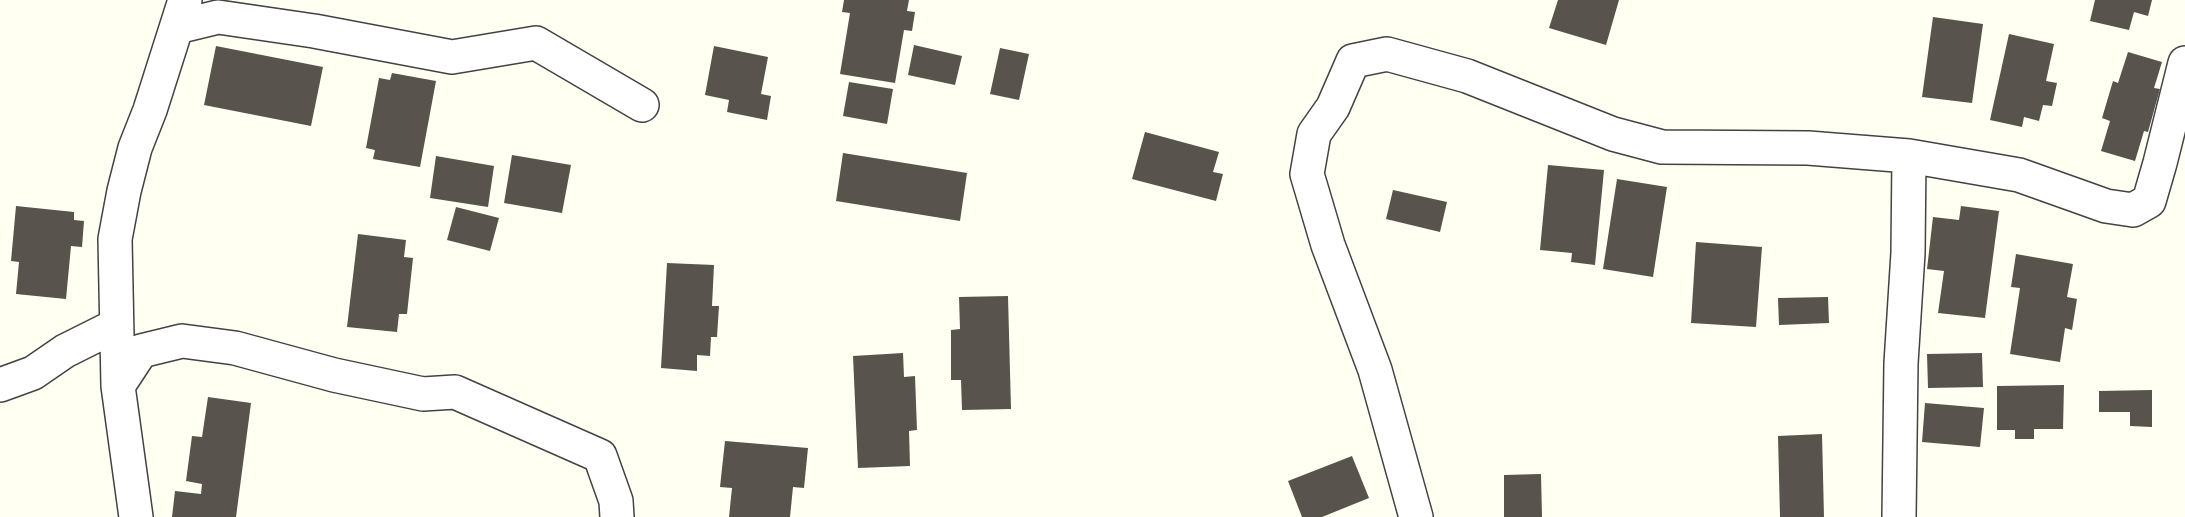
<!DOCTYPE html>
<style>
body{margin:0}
canvas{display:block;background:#fffff2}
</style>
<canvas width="2185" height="517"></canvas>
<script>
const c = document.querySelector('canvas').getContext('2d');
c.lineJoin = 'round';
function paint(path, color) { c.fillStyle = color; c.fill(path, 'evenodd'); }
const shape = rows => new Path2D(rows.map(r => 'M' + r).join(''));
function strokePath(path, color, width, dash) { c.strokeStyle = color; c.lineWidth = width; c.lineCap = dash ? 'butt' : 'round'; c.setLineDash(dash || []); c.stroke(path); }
const building = shape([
 [844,0,909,0,907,11,915,12,912,31,904,30,895,83,840,74,850,13,842,12],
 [1558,0,1619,0,1606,45,1549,28],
 [2095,0,2152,0,2148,16,2134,12,2129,30,2090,21],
 [1933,17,1983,24,1972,103,1922,97],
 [2009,34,2054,44,2046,81,2057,83,2052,106,2043,105,2039,121,2024,117,2022,127,1990,120],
 [914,45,962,56,955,85,908,75],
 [216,46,323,67,311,126,204,105],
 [714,46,768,57,761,94,771,96,767,120,727,112,729,100,705,95],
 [1000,48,1029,54,1019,100,990,94],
 [2128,52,2162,62,2154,88,2160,89,2148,132,2144,131,2135,161,2101,151,2110,121,2102,118,2113,81,2118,83],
 [392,73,436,81,420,167,373,159,375,150,366,148,379,78,390,80],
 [849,82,893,89,887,124,843,116],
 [1145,132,1219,152,1213,172,1223,174,1216,201,1132,179],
 [843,153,967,173,960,221,836,201],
 [512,155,571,165,562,213,504,203],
 [436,156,494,166,488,207,430,198],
 [1548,165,1604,170,1595,265,1571,262,1572,253,1540,250],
 [1617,179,1667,187,1653,277,1603,269],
 [1393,190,1447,202,1440,232,1386,219],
 [16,206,74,212,74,220,84,221,82,247,71,246,66,299,16,294,19,262,11,261],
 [1961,206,1999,211,1985,318,1938,313,1944,271,1927,269,1933,217,1959,220],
 [456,207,499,218,490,251,447,240],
 [358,234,406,240,404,257,413,258,407,314,399,314,397,332,347,327],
 [1696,242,1762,247,1756,327,1691,323],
 [2016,254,2073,264,2067,297,2077,299,2072,330,2065,328,2060,362,2010,354,2020,288,2011,287],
 [667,263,714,265,712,306,719,306,717,337,711,337,710,356,697,355,697,371,661,368],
 [1008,296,1011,409,962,410,961,380,951,380,951,330,960,329,959,297],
 [1828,297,1829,323,1779,325,1778,298],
 [903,353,904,377,915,376,917,430,909,431,910,466,858,468,853,356],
 [1982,353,1983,387,1928,388,1927,354],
 [2064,385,2063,429,2034,429,2034,439,2015,439,2015,430,1997,430,1997,386],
 [2152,390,2152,427,2130,426,2130,412,2099,412,2099,391],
 [208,397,251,403,236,517,172,517,175,491,201,494,202,484,186,481,192,436,202,437],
 [1925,403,1984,408,1980,447,1922,442],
 [1822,434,1824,517,1780,517,1778,436],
 [725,441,808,448,804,488,793,487,790,517,729,517,732,488,720,487],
 [1352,456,1369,498,1322,517,1302,517,1288,481],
 [1541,474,1542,517,1504,517,1504,475]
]);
const street = shape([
 [177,27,218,17,314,31,452,57,536,43,642,105],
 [0,385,33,373,65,351,115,326],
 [118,386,141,351,182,341,235,348,334,375,423,394,455,392,600,456,616,501,617,517],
 [136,517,118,386,115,239,124,191,135,148,150,110,185,0],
 [1416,517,1375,370,1328,245,1307,174,1314,134,1333,107,1353,61,1387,54,1467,76,1613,134,1662,147,1808,148,1909,156,2019,175,2106,206,2133,210,2149,201,2160,163,2185,63],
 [1899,517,1901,363,1908,253,1909,156]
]);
paint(building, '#58534c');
strokePath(street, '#434343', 36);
strokePath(street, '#fff', 33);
</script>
